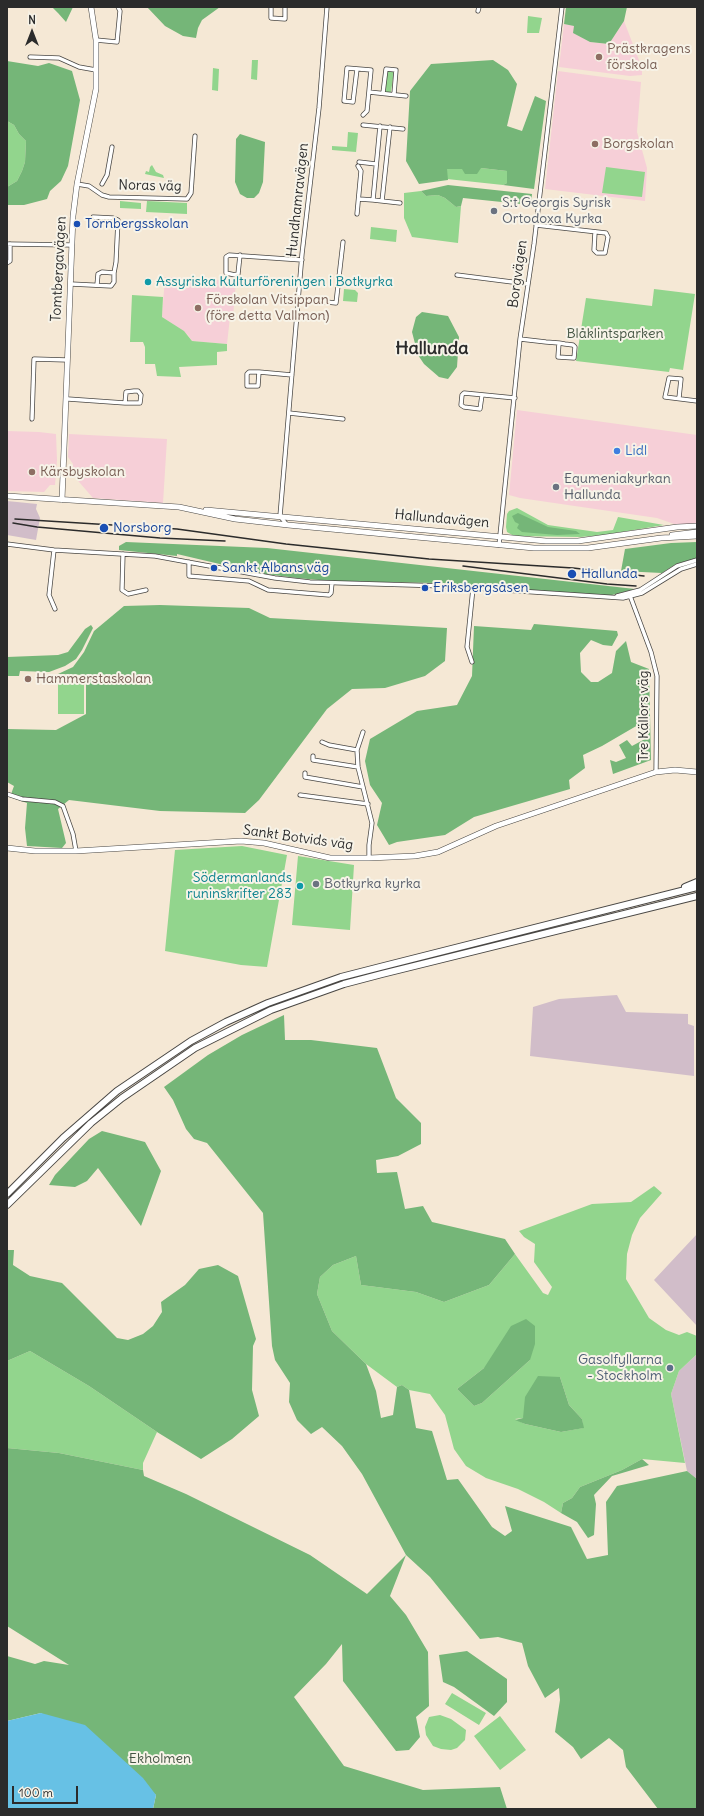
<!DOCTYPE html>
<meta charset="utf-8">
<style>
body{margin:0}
#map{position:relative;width:704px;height:1816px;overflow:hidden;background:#f5e8d5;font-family:Delius,sans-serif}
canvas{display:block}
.frame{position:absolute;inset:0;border:8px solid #2b2b2b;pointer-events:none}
.north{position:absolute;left:12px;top:12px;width:40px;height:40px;-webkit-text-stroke:3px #f7f3e8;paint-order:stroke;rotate:0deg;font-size:11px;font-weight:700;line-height:16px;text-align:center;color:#2b2b2b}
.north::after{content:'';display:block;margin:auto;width:14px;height:18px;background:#2b2b2b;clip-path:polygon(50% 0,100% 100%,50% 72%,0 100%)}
.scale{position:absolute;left:12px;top:1786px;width:66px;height:18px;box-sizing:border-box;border:2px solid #2b2b2b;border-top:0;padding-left:5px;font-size:12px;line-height:14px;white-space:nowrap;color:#2b2b2b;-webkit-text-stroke:3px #f7f3e8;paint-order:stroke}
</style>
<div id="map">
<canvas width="704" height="1816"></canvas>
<div class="frame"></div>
<div class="north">N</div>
<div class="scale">100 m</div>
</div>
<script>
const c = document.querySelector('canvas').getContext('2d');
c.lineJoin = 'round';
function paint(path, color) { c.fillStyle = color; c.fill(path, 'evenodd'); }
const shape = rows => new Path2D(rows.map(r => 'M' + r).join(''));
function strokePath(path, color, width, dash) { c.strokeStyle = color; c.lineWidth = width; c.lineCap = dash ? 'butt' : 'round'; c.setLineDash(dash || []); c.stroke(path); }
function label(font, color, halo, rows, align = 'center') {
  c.font = font + ' Delius,sans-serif'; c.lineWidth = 4; c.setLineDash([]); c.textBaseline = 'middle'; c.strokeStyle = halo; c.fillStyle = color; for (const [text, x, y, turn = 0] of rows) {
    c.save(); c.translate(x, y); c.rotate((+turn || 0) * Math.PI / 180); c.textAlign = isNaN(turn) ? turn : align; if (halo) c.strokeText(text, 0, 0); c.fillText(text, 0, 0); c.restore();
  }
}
const built = shape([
 [624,21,642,68,642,75,630,76,559,67,564,24,575,26,574,33,590,42,609,44],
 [558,71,641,82,637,132,647,168,645,201,545,189],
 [165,277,236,281,233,317,230,317,227,344,192,341,188,335,162,317],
 [517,410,697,435,697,524,677,525,657,518,520,498,509,495],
 [7,431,39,432,56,434,57,460,55,485,50,485,44,492,7,491],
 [69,434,167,439,163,503,93,498,73,475,73,464,68,457]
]);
const industrial = shape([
 [7,501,37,504,36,509,40,518,36,540,7,535],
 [617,995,626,1012,688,1014,688,1024,694,1026,694,1076,530,1056,533,1007,559,999],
 [697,1234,697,1326,654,1280],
 [697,1354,697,1479,687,1471,671,1394,679,1371]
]);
const green = shape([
 [528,16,542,18,539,33,527,33],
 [252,60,258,60,257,80,251,79],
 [213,68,219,69,218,91,212,90],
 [387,70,394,71,391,92,385,92],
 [7,121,14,125,19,134,26,141,25,162,22,171,17,181,7,187],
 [348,132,358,133,356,152,332,150,332,146,347,147],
 [152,165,156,172,163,175,164,178,145,174,146,171,149,172,150,167],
 [606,167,645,172,642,197,602,193],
 [481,168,507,171,507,183,503,185,447,179,447,169],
 [421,191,426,196,438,195,445,198,456,207,461,206,458,243,412,237,404,218,404,193],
 [120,201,141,203,141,209,120,208],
 [147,201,187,203,187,214,146,212],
 [371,227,397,230,396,242,370,239],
 [344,289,355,290,358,293,357,302,343,301],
 [654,289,695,294,683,370,670,368,669,372,576,361,586,298,652,306],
 [132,295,163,297,162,317,184,331,192,341,227,344,227,351,217,352,217,365,179,367,181,377,157,376,155,364,145,364,145,347,143,342,130,342],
 [517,508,548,525,597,532,613,530,618,517,664,525,604,535,580,537,514,536,507,532,506,527,507,514,509,511],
 [58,678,84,678,84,714,58,714],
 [242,846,287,855,267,967,241,965,165,951,175,850],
 [298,856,354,865,350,930,292,925],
 [654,1186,662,1193,640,1218,632,1235,627,1254,626,1279,649,1318,666,1330,679,1335,687,1332,697,1336,697,1354,679,1371,671,1394,685,1463,642,1459,622,1470,580,1487,572,1498,563,1503,561,1513,544,1502,518,1489,486,1478,466,1466,454,1449,445,1415,430,1394,409,1390,402,1385,397,1387,366,1364,332,1331,317,1294,320,1277,333,1265,356,1256,361,1285,416,1292,444,1302,489,1285,515,1254,543,1293,548,1295,552,1287,534,1262,535,1244,524,1237,519,1231,592,1204,631,1202],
 [530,1360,482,1403,474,1406,457,1389,484,1368],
 [560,1377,569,1405,582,1419,583,1428,561,1432,525,1424,515,1419,523,1418],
 [30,1351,89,1386,157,1432,143,1463,143,1470,59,1453,7,1448,7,1361],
 [452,1693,486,1713,479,1725,445,1704],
 [440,1715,451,1719,466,1730,465,1740,457,1748,451,1750,441,1749,433,1746,426,1735,425,1727,429,1717],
 [500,1716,526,1750,500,1770,474,1736]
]);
const forest = shape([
 [52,7,73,7,66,22,58,13],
 [147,7,220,7,202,20,198,28,196,38,183,36,165,26],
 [566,7,627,7,624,21,609,44,590,42,573,33,574,26,564,24],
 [493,60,508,70,517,84,507,126,522,131,535,96,546,101,534,189,503,185,507,183,507,171,481,168,477,174,465,174,462,169,447,169,448,180,419,184,406,161,410,91,431,64],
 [7,61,38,66,49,63,72,71,80,100,68,166,61,181,50,191,47,199,24,205,7,205,7,187,17,181,22,171,25,162,26,141,19,134,14,125,7,121],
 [240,134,265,142,263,182,259,193,254,198,247,198,240,194,235,182,236,139],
 [448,185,532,194,531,205,463,198,461,206,456,207,445,198,438,195,426,196,421,191],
 [422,312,448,316,459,337,457,367,448,379,439,377,424,364,418,355,412,332,416,317],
 [518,513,548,527,576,531,580,534,557,535,522,532,517,528,519,524,515,522,512,516],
 [126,542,267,548,635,589,612,595,595,595,435,583,330,581,297,578,258,573,177,554,177,556,119,550,119,546],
 [697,542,697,558,676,564,662,573,621,571,625,549,671,543],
 [160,605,249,608,270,618,447,628,445,661,425,676,385,688,352,689,327,709,259,800,245,813,160,811,69,800,58,809,66,843,62,848,27,846,25,828,27,803,10,797,14,786,7,782,7,729,56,730,86,714,86,675,58,674,73,667,84,652,94,631,124,606],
 [534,624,617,631,618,635,612,646,603,645,591,640,580,653,581,672,591,682,598,682,612,673,616,651,626,641,631,662,649,669,651,760,613,774,610,760,616,762,626,758,619,745,627,740,632,746,645,739,638,725,602,746,583,755,585,768,569,780,570,789,474,817,445,835,397,842,389,845,377,825,382,803,370,785,365,761,370,739,417,711,457,705,472,676,474,626,531,630],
 [91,625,93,628,82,650,76,659,65,666,49,672,20,671,19,676,7,676,7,657,58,655,68,652,85,629],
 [284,1015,285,1040,311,1040,377,1048,396,1098,421,1123,421,1144,398,1156,376,1160,377,1173,397,1172,405,1209,423,1206,432,1222,505,1239,515,1254,489,1285,444,1302,416,1292,361,1285,356,1256,333,1265,320,1277,317,1294,332,1331,366,1364,376,1391,381,1418,393,1415,397,1387,402,1385,409,1390,416,1428,432,1431,447,1480,458,1479,492,1527,505,1536,512,1531,505,1506,571,1527,587,1559,608,1555,606,1502,617,1486,687,1471,697,1479,697,1809,658,1809,626,1767,623,1750,609,1738,581,1759,573,1747,555,1732,560,1700,559,1688,545,1698,528,1666,522,1643,498,1637,480,1639,430,1577,406,1555,390,1596,406,1615,428,1652,429,1706,416,1717,420,1737,409,1750,396,1751,343,1681,342,1644,326,1664,294,1697,344,1766,423,1790,500,1787,507,1809,153,1809,156,1795,41,1713,7,1721,7,1656,35,1664,44,1661,69,1665,7,1626,7,1448,59,1453,143,1470,144,1476,186,1494,310,1555,367,1594,406,1555,362,1474,342,1446,322,1427,311,1434,297,1420,289,1402,290,1383,275,1360,272,1346,263,1213,207,1143,194,1139,186,1129,173,1100,164,1087,208,1055,242,1035],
 [102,1131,145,1142,161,1171,141,1226,98,1168,87,1181,75,1187,49,1185,55,1175,89,1139],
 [7,1250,14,1250,13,1265,30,1276,62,1283,117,1338,128,1340,143,1334,153,1326,162,1312,161,1302,185,1285,199,1269,218,1265,238,1276,256,1339,253,1346,252,1390,259,1416,232,1439,201,1459,157,1432,89,1386,30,1351,7,1361],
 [526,1319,535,1326,535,1344,530,1360,482,1403,474,1406,457,1389,484,1368,511,1326],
 [538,1376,560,1377,569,1405,582,1419,584,1428,561,1432,525,1424,515,1420,523,1418,525,1397],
 [642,1459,649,1465,612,1476,594,1495,596,1504,594,1535,588,1538,577,1522,561,1513,563,1503,572,1498,580,1487,622,1470],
 [467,1651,507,1679,507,1702,494,1716,454,1687,443,1682,439,1655]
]);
const water = shape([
 [41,1713,85,1725,143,1778,156,1795,153,1809,7,1809,7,1721]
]);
const street = shape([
 [271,7,271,18,285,19,285,7],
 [478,11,479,7],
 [96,40,117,42,120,11,118,7],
 [30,57,59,58,79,67,96,70],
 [357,69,353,102,344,101,347,68,371,70,367,111,363,115],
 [369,92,406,96],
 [383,93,386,69,396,70,394,94],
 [363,125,403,129],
 [380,126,373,200,400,203],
 [359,162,376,164],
 [77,184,89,186,102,195,109,197,187,199,191,193,195,136],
 [102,184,107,175,112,147],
 [359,199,373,200],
 [382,201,390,127],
 [357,214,361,171,358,166],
 [91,221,93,217,113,218,118,220,116,262,114,273],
 [536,225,606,233,608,237,605,253,597,253,594,250,595,232],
 [7,244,72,245],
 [240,255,238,274,235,275,226,273,226,257,229,255,302,260],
 [7,263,10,261,10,244],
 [457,275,528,284],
 [71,284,111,286,114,282,114,273,102,272,98,274,97,285],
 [298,299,336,303,343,242],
 [520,339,546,342,559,343,565,344,573,345,575,347,574,358,558,357,559,343],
 [259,372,258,386,247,386,247,374,249,372,259,372,292,375],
 [482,395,480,409,464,407,461,405,462,395,464,393,515,398],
 [679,398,681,379,669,378,665,397,697,401],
 [66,399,68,399,125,403,140,403,141,395,138,391,134,391,126,392,125,403],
 [289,413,343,419],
 [32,419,34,359,67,360],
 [287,525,280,516,302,254,319,108,327,7],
 [7,544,54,550,155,556,275,578,310,582,444,586,623,598,642,593,681,569,697,564],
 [499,545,520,339,534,244,562,7],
 [54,550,49,595,55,609],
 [123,554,122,590,128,594,146,590],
 [189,562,189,576,249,581,268,590,329,595,331,593,332,583],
 [629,593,651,652,657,676,656,772],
 [617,596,640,590,677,566,697,560],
 [472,662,467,647,473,588],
 [363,732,357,750,358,767,372,823,369,845,369,858],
 [322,742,329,745,357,750],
 [313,756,313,760,358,767],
 [305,773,305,777,363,787],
 [7,794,22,799,55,802,63,806,73,834,76,851],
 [300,795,368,804]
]);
const secondary = shape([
 [7,496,179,507,235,519,288,525,534,548,588,548,661,538,697,536],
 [62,500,73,216,77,184,96,89,96,40,91,7],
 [206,510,546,541,578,541,677,527,697,526],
 [672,535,697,532],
 [7,848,35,851,76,851,241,841,264,843,330,858,369,858,415,856,438,852,496,826,656,772,675,770,697,772]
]);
const highway = shape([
 [685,887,697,882],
 [7,1194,63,1138,117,1091,191,1041,226,1022,268,1003,341,977,380,967,697,887],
 [7,1205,91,1123,122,1098,195,1048,271,1010,344,984,382,974,697,896]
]);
const rail = shape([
 [15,519,177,529,286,544,429,559,573,568,644,576],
 [13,523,37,527,160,538,225,541],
 [463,566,607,584,636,586]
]);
const markers = [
 [599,57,4,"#8d6e63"],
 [595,144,4,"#8d6e63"],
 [494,211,4,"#6b7280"],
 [77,224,4,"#1a4fb4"],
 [148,282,4,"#0f9aa8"],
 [198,308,4,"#8d6e63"],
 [617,451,4,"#3f7fe0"],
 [32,472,4,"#8d6e63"],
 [556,487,4,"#6b7280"],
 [104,528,5,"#1a4fb4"],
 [214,568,4,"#1a4fb4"],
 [572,574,5,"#1a4fb4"],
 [425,588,4,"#1a4fb4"],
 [28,679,4,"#8d6e63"],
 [316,884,4,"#6b7280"],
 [300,886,4,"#0f9aa8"],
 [670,1368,4,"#5c6f8a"]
];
const educationNames = [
 ["Prästkragens",607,49],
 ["förskola",607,65],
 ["Borgskolan",603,144],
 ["Förskolan Vitsippan",206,300],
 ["(före detta Vallmon)",206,316],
 ["Kärsbyskolan",40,472],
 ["Hammerstaskolan",36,679]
];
const streetNames = [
 ["Noras väg",150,186,1],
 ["Hundhamravägen",298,200,-84],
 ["Tomtbergavägen",59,269,-87],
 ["Borgvägen",518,274,-82],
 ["Hallundavägen",442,519,5],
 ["Tre Källors väg",644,716,-90],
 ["Sankt Botvids väg",298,838,8]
];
const worshipNames = [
 ["S:t Georgis Syrisk",502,203],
 ["Ortodoxa Kyrka",502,219],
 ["Equmeniakyrkan",564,479],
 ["Hallunda",564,495],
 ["Botkyrka kyrka",324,884]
];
const transitNames = [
 ["Tornbergsskolan",85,224],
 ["Norsborg",113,528],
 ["Sankt Albans väg",222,568],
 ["Hallunda",581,574],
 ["Eriksbergsåsen",433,588]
];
const cultureNames = [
 ["Assyriska Kulturföreningen i Botkyrka",156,282],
 ["Södermanlands",292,878,"right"],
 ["runinskrifter 283",292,894,"right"]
];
const parkNames = [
 ["Blåklintsparken",615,334],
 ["Ekholmen",160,1759]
];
const shopNames = [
 ["Lidl",625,451]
];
const serviceNames = [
 ["Gasolfyllarna",662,1360],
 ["- Stockholm",662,1376]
];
const districtNames = [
 ["Hallunda",432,349]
];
paint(built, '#f6cfd7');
paint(industrial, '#d1bdc9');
paint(green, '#92d58d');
paint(forest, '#75b678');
paint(water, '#67c1e5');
strokePath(street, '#494744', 5);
strokePath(secondary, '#494744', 6);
strokePath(highway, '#494744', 8);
strokePath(street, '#fff', 3.5);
strokePath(secondary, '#fff', 5);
strokePath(highway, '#fff', 6);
strokePath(rail, '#2b2b2b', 1.5);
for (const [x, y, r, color] of markers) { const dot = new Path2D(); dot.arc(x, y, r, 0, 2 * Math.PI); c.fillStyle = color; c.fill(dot); strokePath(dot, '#f7f3e8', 1.5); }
label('14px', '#785e54', '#f7f3e8', educationNames, 'left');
label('14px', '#2b2b2b', '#f7f3e8', streetNames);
label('14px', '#5b616d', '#f7f3e8', worshipNames, 'left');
label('14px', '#164399', '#f7f3e8', transitNames, 'left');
label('14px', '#0d838f', '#f7f3e8', cultureNames, 'left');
label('14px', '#455644', '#f7f3e8', parkNames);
label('14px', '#366cbe', '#f7f3e8', shopNames, 'left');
label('14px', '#4e5e75', '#f7f3e8', serviceNames, 'right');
label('bold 18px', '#2b2b2b', '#f7f3e8', districtNames);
</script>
